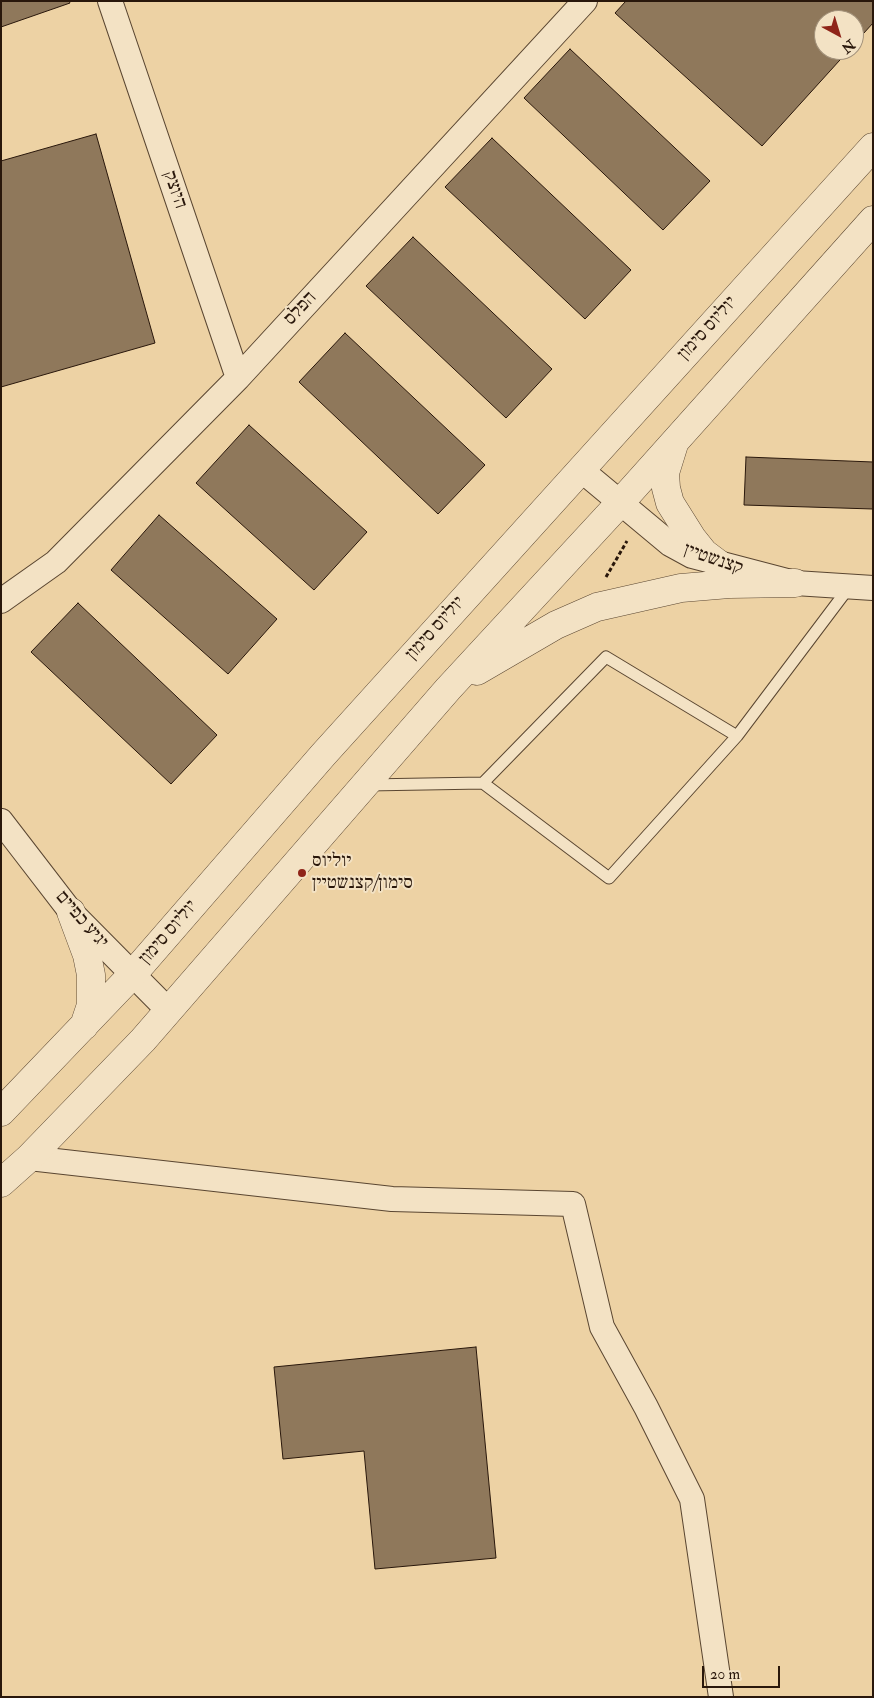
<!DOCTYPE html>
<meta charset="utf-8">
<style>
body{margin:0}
#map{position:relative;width:874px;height:1698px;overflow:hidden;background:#edd2a4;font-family:"IM FELL Double Pica",serif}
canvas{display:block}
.frame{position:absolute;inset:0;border:2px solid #29170b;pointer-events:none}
.north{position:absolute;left:814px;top:10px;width:50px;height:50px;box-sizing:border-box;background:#f3e2c4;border:1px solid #a2917a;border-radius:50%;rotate:141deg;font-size:14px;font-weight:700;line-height:20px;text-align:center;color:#29170b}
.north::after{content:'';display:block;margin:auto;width:18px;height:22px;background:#8f2418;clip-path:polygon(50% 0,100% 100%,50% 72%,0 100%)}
.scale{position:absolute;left:702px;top:1666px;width:78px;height:22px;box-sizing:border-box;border:2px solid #29170b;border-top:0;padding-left:6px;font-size:15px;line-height:18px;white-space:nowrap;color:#29170b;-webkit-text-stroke:4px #f3e2c4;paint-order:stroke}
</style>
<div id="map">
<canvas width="874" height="1698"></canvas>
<div class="frame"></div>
<div class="north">N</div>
<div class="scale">20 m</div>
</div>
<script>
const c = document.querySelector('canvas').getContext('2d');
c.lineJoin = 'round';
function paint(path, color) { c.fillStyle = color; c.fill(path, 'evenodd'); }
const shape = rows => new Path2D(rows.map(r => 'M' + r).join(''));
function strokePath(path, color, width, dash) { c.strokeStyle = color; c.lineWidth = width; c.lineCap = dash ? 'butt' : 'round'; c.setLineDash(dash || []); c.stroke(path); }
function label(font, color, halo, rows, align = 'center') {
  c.font = font + ' "IM FELL Double Pica","Frank Ruhl Libre",serif'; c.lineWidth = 4; c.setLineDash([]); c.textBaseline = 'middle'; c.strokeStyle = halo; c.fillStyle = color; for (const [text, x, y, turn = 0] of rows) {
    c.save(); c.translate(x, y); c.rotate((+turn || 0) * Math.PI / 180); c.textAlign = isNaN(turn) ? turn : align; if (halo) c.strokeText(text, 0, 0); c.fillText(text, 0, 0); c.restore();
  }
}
const building = shape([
 [1,1,69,1,70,3,1,27,1,1],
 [626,1,873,1,873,23,854,44,854,20,824,20,824,50,849,50,762,146,615,13,626,1],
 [570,49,710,181,663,230,524,98,570,49],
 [96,134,155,343,1,387,1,161,96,134],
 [492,138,631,270,585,319,445,187,492,138],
 [413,237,552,369,506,418,366,286,413,237],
 [345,333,485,465,438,514,299,382,345,333],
 [249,425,367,532,314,590,196,483,249,425],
 [746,457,873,462,873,509,744,505,746,457],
 [159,515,277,619,228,674,111,570,159,515],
 [78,603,217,735,171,784,31,652,78,603],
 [476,1347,496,1558,375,1569,364,1451,283,1459,274,1367,476,1347]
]);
const path = shape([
 [606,577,627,541]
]);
const service = shape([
 [483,783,609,878,737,736,850,586],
 [368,785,483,783,606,657,737,736]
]);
const minor = shape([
 [110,1,238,378],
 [580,469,670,544,692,556,795,583,873,588],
 [1,601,56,562,238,378,585,1],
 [1,821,71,912,169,1011],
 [29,1158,392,1199,573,1204,602,1327,646,1407,692,1499,721,1697]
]);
const tertiary = shape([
 [674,444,665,473,666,488,670,503,692,538,704,553,720,565],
 [477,671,556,625,597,607,681,588,729,584,795,583],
 [71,912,87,955,91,975,91,1005,84,1026],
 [1,1112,132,975,323,755,873,147],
 [1,1183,29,1158,143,1040,448,689,619,504,873,220]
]);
const markers = [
 [302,873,5,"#8f2418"]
];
const streetNames = [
 ["היוצק",174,190,71],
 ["הפלס",301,309,-47],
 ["יוליוס סימון",708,329,-48],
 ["קצנשטיין",713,560,19],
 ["יוליוס סימון",436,629,-48],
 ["יגיע כפיים",81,920,49],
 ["יוליוס סימון",169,933,-49]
];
const poiNames = [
 ["יוליוס",312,862],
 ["סימון/קצנשטיין",312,884]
];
paint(building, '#8f785b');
strokePath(building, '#29170b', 1);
strokePath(service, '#5a4631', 13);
strokePath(minor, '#5a4631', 26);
strokePath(tertiary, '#5a4631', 29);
strokePath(path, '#29170b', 3, [4, 2.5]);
strokePath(service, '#f3e2c4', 11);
strokePath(minor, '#f3e2c4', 24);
strokePath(tertiary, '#f3e2c4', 28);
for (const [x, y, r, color] of markers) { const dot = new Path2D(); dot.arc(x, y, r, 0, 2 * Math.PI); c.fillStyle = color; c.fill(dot); strokePath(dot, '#f3e2c4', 2); }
label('19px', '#29170b', '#f3e2c4', streetNames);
label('19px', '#29170b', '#f3e2c4', poiNames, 'left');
</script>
